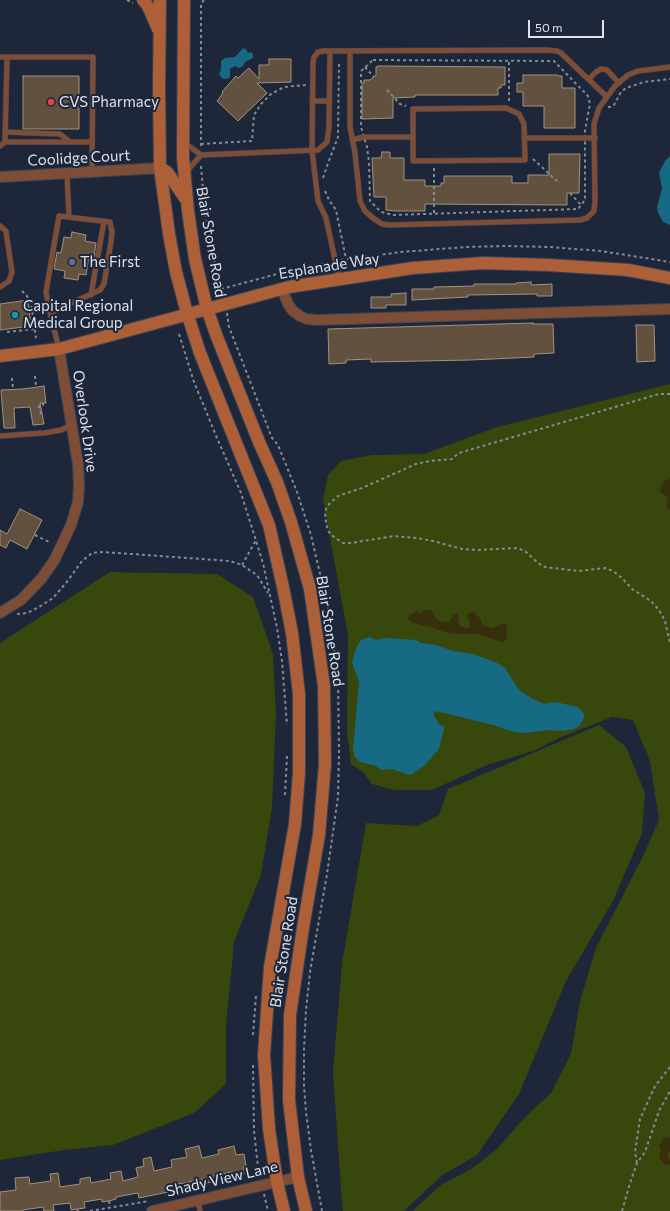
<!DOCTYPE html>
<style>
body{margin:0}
#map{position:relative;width:670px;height:1211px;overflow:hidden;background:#1d2739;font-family:Commissioner,sans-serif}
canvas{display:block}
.scale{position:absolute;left:528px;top:20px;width:76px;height:18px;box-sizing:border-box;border:2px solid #dbe2ee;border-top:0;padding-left:5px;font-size:12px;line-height:14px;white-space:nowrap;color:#dbe2ee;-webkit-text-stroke:3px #1d2739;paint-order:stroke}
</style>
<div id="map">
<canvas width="670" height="1211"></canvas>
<div class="scale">50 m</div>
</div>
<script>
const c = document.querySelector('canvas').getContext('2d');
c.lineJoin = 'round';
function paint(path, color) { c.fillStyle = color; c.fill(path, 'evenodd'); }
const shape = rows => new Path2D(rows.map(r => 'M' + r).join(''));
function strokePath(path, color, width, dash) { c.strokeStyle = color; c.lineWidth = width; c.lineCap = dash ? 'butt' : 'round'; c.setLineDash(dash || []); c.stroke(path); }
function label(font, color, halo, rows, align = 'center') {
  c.font = font + ' Commissioner,sans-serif'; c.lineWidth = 4; c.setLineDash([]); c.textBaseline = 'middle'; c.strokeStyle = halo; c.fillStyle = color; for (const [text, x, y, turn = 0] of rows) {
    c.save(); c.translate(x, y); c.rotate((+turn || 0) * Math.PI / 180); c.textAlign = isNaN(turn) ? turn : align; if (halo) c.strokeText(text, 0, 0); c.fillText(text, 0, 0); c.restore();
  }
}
const green = shape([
 [670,384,670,1211,412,1211,441,1185,471,1169,497,1149,525,1117,551,1093,571,1054,580,1001,596,948,643,856,659,820,650,761,633,720,612,717,559,738,533,751,487,765,432,790,394,790,372,784,364,773,351,764,347,731,348,635,323,500,328,475,341,461,372,455,424,454,497,427],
 [110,572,217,574,253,597,273,654,276,713,272,807,261,875,234,942,226,1026,226,1084,194,1113,113,1145,64,1150,0,1160,0,643],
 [599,725,626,747,645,793,642,833,613,901,566,981,519,1094,477,1155,441,1176,404,1211,343,1211,342,1204,333,1072,342,964,366,823,417,826,439,815,448,789]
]);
const sand = shape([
 [670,479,670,510,667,508,666,506,668,500,666,496,660,492,660,489,664,481],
 [423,610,431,610,436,618,440,621,446,622,449,622,454,614,458,614,459,625,462,627,466,628,469,628,470,624,467,615,469,613,475,612,481,620,482,624,484,626,492,628,503,623,507,626,507,638,505,641,502,642,478,634,459,634,448,633,431,627,413,623,408,619,410,615,414,612,417,611,421,614],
 [668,1137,670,1138,670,1152,668,1152,667,1156,670,1159,670,1164,667,1165,665,1165,659,1158,661,1150,659,1145,662,1142,663,1138]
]);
const water = shape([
 [243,48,246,49,248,53,251,52,253,54,253,58,245,62,243,66,239,68,235,66,230,69,230,78,224,79,221,77,219,74,221,70,221,61,225,58,235,57],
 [670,156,670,225,663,222,658,213,657,207,662,189,659,173,665,161],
 [370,637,376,640,385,638,416,640,421,643,436,645,453,651,473,654,497,663,505,668,518,689,531,698,544,704,555,702,578,707,584,714,584,718,579,726,574,729,563,731,549,730,524,733,510,731,493,725,436,711,434,713,434,716,440,725,444,726,444,729,439,749,425,765,414,773,410,775,392,769,382,770,376,766,360,762,355,757,353,749,359,682,352,663,356,648,361,640]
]);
const building = shape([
 [269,59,291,59,291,82,257,83,267,93,238,121,217,101,223,93,222,92,236,76,238,78,249,68,259,79,259,65,269,65,269,59],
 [379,66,505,67,505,85,501,85,501,88,498,88,498,95,415,95,415,97,393,98,393,118,362,119,362,83,364,83,364,80,370,80,376,75,376,67,379,66],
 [523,75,558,75,558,76,562,76,562,88,575,88,575,128,544,128,544,106,523,106,523,92,517,92,517,83,523,83,523,75],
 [23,76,79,76,79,129,23,129,23,76],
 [382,152,390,152,390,158,404,158,404,180,425,180,425,186,441,186,441,183,444,183,444,176,512,176,512,183,528,183,528,175,549,175,549,154,580,154,579,193,567,193,567,205,425,204,425,211,396,211,386,210,386,197,374,197,372,158,381,158,382,152],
 [72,232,86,235,85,241,96,243,94,257,89,256,86,275,79,274,78,280,64,278,65,271,54,269,57,252,61,253,64,237,71,238,72,232],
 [531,282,531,285,552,284,552,296,537,296,537,294,468,295,468,297,412,300,412,289,434,289,434,287,474,286,474,284,516,284,516,283,531,282],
 [406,293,406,305,386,305,386,308,371,308,371,297,391,297,391,294,406,293],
 [28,300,31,326,0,330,0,304,28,300],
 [533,323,533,324,553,324,554,353,534,354,534,357,471,360,371,362,371,359,346,360,346,363,329,364,328,329,533,323],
 [636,325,654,325,655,361,637,362,636,325],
 [44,386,46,403,40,403,44,424,33,425,30,407,14,408,15,428,4,428,1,390,23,389,44,386],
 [20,509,42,520,27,549,10,540,6,548,0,545,0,530,7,534,20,509],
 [199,1146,202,1158,219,1154,218,1150,234,1146,236,1155,244,1154,246,1166,243,1167,244,1174,233,1177,232,1172,213,1176,215,1181,203,1184,202,1179,185,1183,177,1184,178,1190,139,1198,138,1193,116,1197,116,1199,109,1201,102,1202,102,1199,84,1202,85,1208,71,1210,70,1203,53,1205,54,1211,44,1211,43,1207,23,1210,23,1211,0,1211,0,1192,16,1190,15,1178,29,1177,30,1184,51,1181,50,1174,58,1173,60,1187,80,1184,80,1179,90,1177,91,1183,111,1179,110,1173,121,1171,123,1181,138,1177,136,1168,144,1166,143,1159,151,1157,154,1171,172,1167,171,1160,187,1157,185,1149,199,1146]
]);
const path = shape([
 [127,0,133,3],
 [373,60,554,61,588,96,590,104,585,130,585,200,578,209,393,215,381,212,370,201,369,162,367,147,361,127,361,71,373,60],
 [365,67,374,77],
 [387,90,400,104,406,106],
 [509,101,509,61],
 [608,107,611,107,614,105,621,92,626,88,644,82,670,79],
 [201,144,252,141,254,115,261,104,271,94,284,87,306,85],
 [201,146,201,4,204,0],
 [533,159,557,181],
 [201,166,206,225,222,294],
 [434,168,434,214],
 [323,178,327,166,338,137,339,64],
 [325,191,329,200,336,210,346,259],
 [570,193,581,205],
 [341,260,401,252,466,247,506,246,549,247,601,251,670,262],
 [221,289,307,266,329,263],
 [22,291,27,296,31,303,36,338],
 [227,313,229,327,272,438,278,445,297,492,311,535,328,608,338,676,339,753,338,797,327,874,310,972,306,1010,304,1049,304,1086,306,1112,311,1150,322,1211],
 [7,332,35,329],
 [179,334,194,382,217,438,241,493,263,563,277,628,282,661,287,725],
 [35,376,36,387],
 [12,378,13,390],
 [670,394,659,394,459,453,452,459,430,461,416,464,362,488,338,496,330,503,326,509,325,517,328,531,334,537,343,543,351,543,394,536,416,538,433,541,462,549,477,550,518,548,526,552,538,563,545,567,553,568,579,571,605,568,613,571,622,578,632,589,651,601,659,610,665,621,670,643],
 [41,414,39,406,43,405,43,403],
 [35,535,51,543],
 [242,565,256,540],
 [17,614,27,613,39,607,53,598,66,583,82,561,92,553,103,552,230,561,242,565,257,575,268,593],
 [285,795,287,755],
 [253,1035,256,995],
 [253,1065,254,1131,259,1176],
 [637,1163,635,1152,640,1119,655,1086,670,1067],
 [212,1181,213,1187],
 [264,1194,268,1211],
 [109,1201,110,1207],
 [77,1209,78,1211],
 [90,1211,149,1201],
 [622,1211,630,1183,637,1163,645,1152,659,1111,670,1091]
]);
const lane = shape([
 [350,51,350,127,355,153,360,201,365,211,373,218,382,224,389,225,580,220,587,218,594,211,595,202,594,124,599,108,615,86,628,75,638,71,670,67],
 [0,57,93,57,92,172],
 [589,79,596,72,601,69,607,70,619,83],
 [312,101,329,101],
 [506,108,519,114,524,124,525,160,413,161,413,109,506,108],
 [5,132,60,134,70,142],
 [524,138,595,138],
 [352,140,364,137,413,137],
 [5,142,7,57],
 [185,143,201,155,318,150,327,142,329,127,330,51],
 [0,146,5,142,92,142],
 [186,172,201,155],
 [67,174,69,217],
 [0,226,6,231,12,272,9,281,0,287],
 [339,278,326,218,318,201,312,150,313,63,314,57,318,52,324,51,547,50,557,51,561,53,607,97],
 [91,295,104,221],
 [50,313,100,290,104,284,111,242,112,232,110,222,59,216,46,292,50,313,59,349],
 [0,436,44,433,61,430,72,425],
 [198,1201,200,1211]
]);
const street = shape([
 [0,177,160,168],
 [282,289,288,304,293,311,300,316,307,319,317,320,670,309],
 [0,613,21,600,42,578,55,559,71,525,78,502,79,486,78,464,59,349],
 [152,1211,298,1177]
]);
const secondary = shape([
 [143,0,148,6,158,29],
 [160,0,159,86,160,168,169,234,176,272,187,313,200,353,269,525,283,587,292,633,299,694,299,773,295,824,270,967,264,1055,269,1129,277,1182,284,1211],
 [184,0,183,157,188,211,195,259,207,309,217,337,259,442,277,482,291,522,310,589,324,686,325,764,319,835,303,928,290,1015,289,1100,298,1177,306,1211],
 [160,168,167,172,185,198],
 [0,356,59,349,289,287,413,268,483,263,549,265,628,270,670,278]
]);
const markers = [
 [51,102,4,"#e0444e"],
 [72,262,4,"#5c6f8a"],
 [15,315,4,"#0f9aa8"]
];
const poiNames = [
 ["CVS Pharmacy",59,102],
 ["The First",80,262],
 ["Capital Regional",23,306],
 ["Medical Group",23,323]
];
const streetNames = [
 ["Coolidge Court",79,158,-3],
 ["Blair Stone Road",211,242,80],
 ["Esplanade Way",329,266,-9],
 ["Overlook Drive",85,421,82],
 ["Blair Stone Road",330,631,81],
 ["Blair Stone Road",284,952,-81],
 ["Shady View Lane",222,1179,-13]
];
paint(green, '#38470c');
paint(sand, '#362e0d');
paint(water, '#176a84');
paint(building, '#61513e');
strokePath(building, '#a4927d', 1);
strokePath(lane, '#3b4556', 6);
strokePath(street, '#3b4556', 12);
strokePath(secondary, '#3b4556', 14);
strokePath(path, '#828b9a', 2, [3, 3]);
strokePath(lane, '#7d4d35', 5);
strokePath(street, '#7d4d35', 10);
strokePath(secondary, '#ad6038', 12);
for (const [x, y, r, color] of markers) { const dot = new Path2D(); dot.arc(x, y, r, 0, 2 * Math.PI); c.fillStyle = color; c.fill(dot); strokePath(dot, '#1d2739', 1.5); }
label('15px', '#dbe2ee', '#1d2739', poiNames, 'left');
label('15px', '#dbe2ee', '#1d2739', streetNames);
</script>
